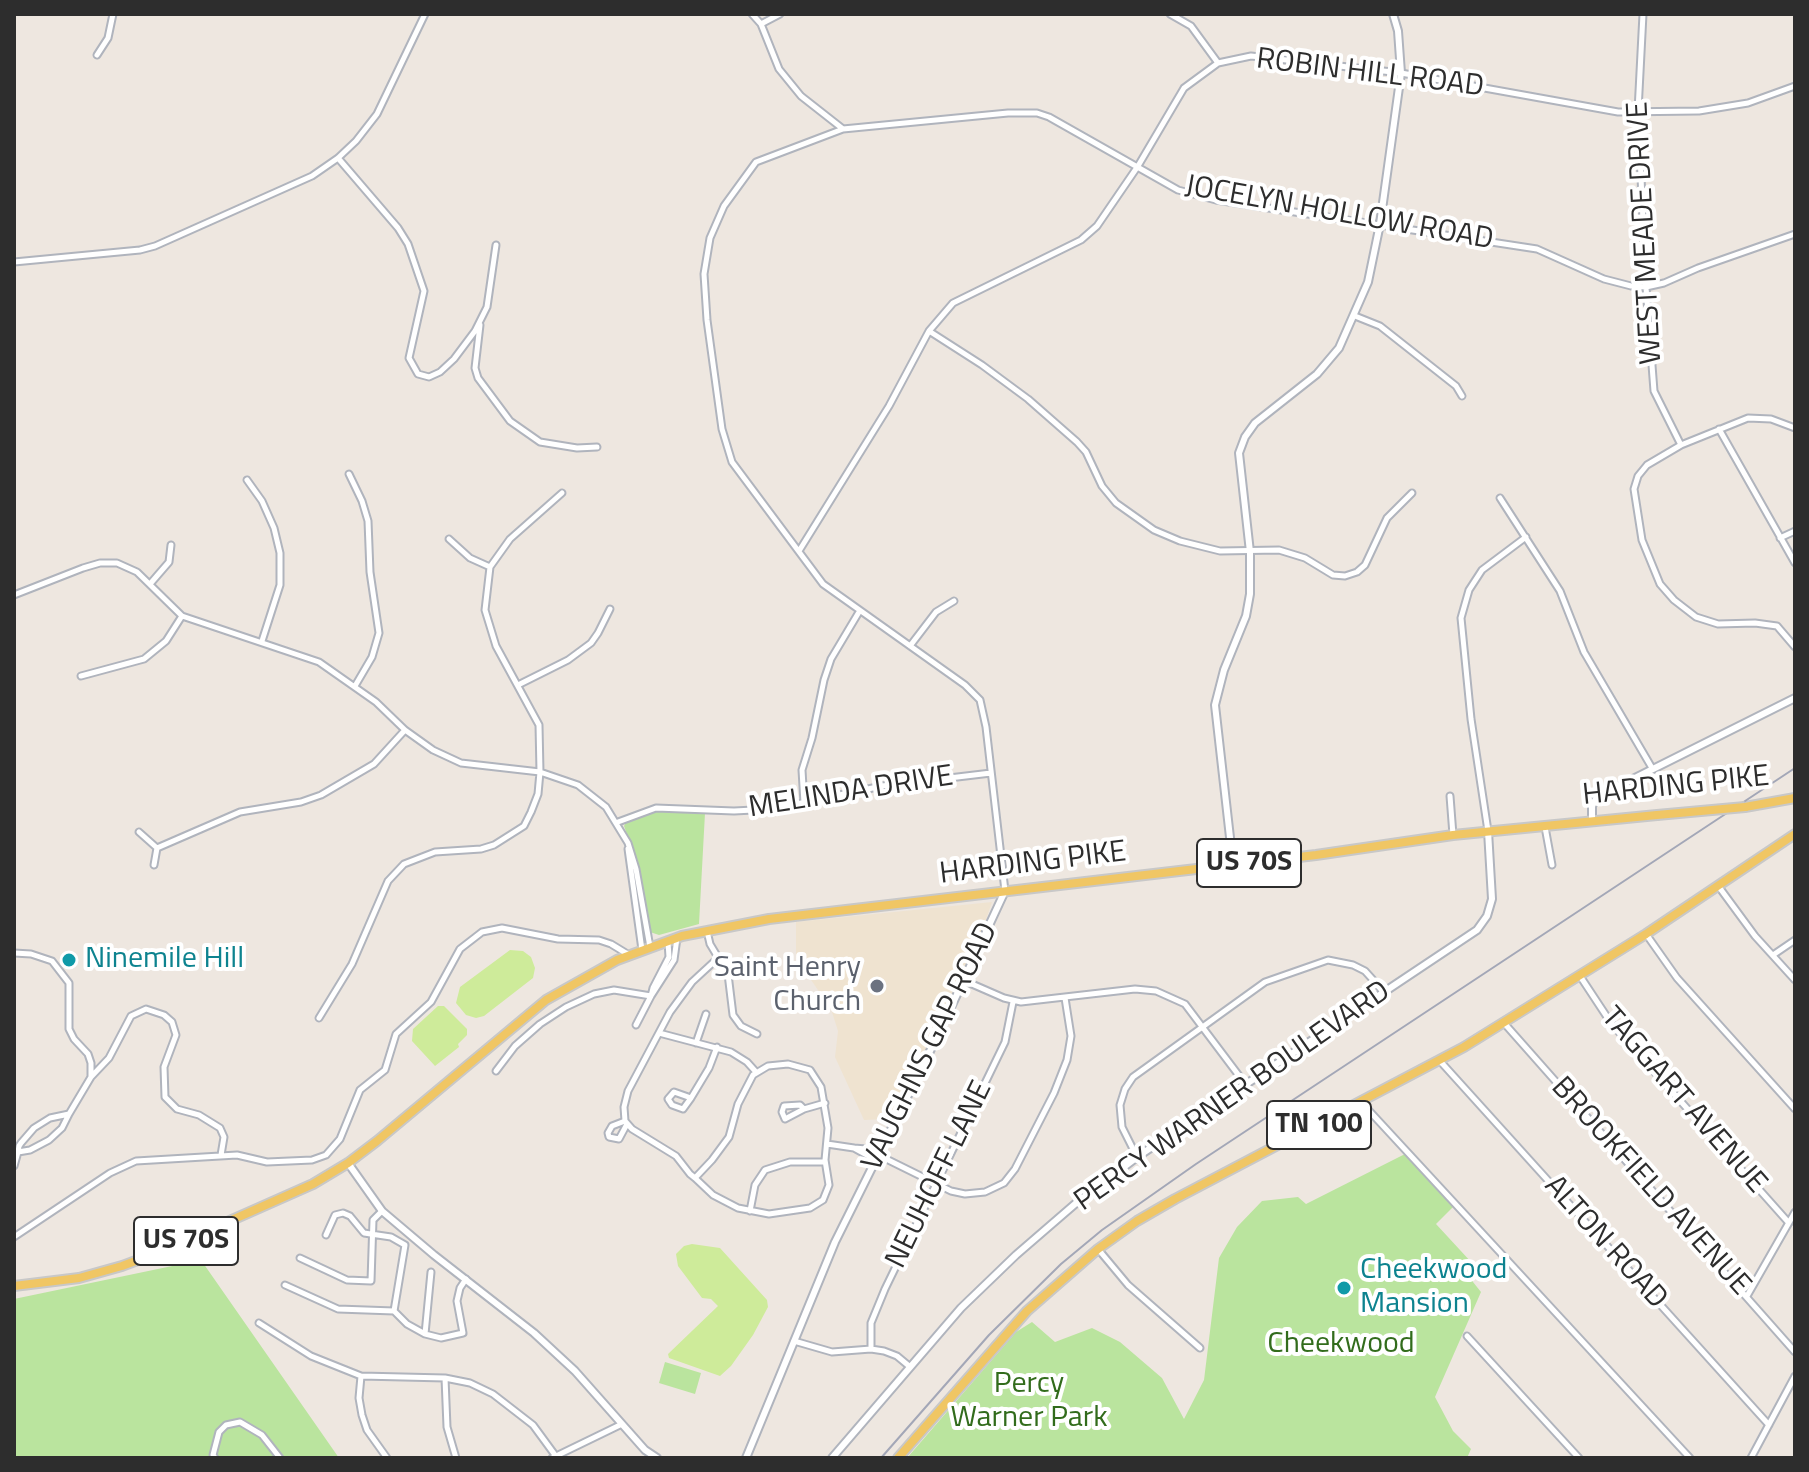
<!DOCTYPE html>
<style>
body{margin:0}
#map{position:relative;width:1809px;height:1472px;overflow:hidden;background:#eee7e0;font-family:"Titillium Web",sans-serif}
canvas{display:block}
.frame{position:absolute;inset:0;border:16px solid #2d2d2d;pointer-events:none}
</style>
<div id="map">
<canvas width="1809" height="1472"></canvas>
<div class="frame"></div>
</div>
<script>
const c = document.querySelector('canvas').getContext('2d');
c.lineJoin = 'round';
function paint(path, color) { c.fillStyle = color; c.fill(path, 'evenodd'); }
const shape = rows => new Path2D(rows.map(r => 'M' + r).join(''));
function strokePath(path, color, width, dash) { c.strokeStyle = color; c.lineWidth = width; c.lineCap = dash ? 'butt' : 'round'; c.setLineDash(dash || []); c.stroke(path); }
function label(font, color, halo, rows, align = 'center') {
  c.font = font + ' "Titillium Web",sans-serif'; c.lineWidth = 8; c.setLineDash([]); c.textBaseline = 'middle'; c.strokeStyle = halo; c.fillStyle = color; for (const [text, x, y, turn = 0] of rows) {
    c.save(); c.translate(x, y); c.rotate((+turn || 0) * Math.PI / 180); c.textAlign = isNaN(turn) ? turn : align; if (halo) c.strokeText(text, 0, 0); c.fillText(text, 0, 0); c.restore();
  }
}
const education = shape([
 [992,902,976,949,922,1061,888,1119,864,1120,835,1057,838,1031,831,1009,796,958,796,922]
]);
const green = shape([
 [657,811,705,813,699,924,659,935,650,932,647,927,639,868,624,826,626,822],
 [1405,1154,1453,1207,1436,1224,1472,1263,1473,1282,1481,1292,1435,1397,1453,1431,1471,1449,1467,1458,907,1458,1016,1332,1032,1322,1055,1342,1092,1328,1120,1342,1162,1378,1184,1419,1204,1380,1219,1258,1237,1227,1262,1201,1298,1197,1306,1204],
 [201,1260,339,1458,14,1458,14,1299],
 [665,1362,701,1373,695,1394,659,1383]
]);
const pitch = shape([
 [510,950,523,951,531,957,535,968,533,978,484,1016,476,1018,466,1015,456,1003,460,987],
 [438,1006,444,1006,467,1029,467,1035,458,1044,459,1047,435,1066,412,1041,413,1029],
 [692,1244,720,1248,767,1300,768,1307,753,1335,731,1366,720,1376,669,1358,668,1354,718,1306,711,1299,702,1298,678,1266,676,1254,684,1246]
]);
const minor = shape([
 [752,14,761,24,779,69,801,96,843,129,1008,113,1037,113,1049,117,1178,190,1216,200,1537,249,1604,279,1631,286,1646,287,1664,283,1698,268,1795,234],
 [1170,14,1191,26,1218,63],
 [1643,14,1638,111,1646,287,1654,391,1681,445],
 [761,24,780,14],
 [97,55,108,38,113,14],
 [843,129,756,162,724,206,710,238,704,274,707,320,722,429,732,462,823,584,965,685,980,700,986,727,1005,891],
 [338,158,398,228,408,244,424,291,409,358,418,374,429,377,440,372,454,359,475,331,487,307,496,245],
 [14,262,140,250,155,246,312,176,338,158,356,141,377,114,425,14],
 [1355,316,1380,326,1456,386,1462,396],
 [480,325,475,368,478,378,510,421,540,442,577,448,597,447],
 [929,331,982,365,1028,399,1077,442,1086,452,1102,486,1116,503,1154,530,1180,541,1220,551,1279,550,1305,558,1333,575,1345,576,1357,572,1365,565,1387,518,1412,493],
 [1795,428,1771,419,1748,418,1681,445,1647,465,1638,476,1634,489,1642,540,1660,584,1674,600,1696,617,1718,624,1755,623,1777,626,1795,647],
 [1719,429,1795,563],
 [349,474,362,501,368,521,370,572,379,633,372,657,355,686],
 [247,480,262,501,274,528,280,553,280,585,262,641],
 [1500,498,1560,591,1584,652,1652,768],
 [1780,538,1795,531],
 [449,539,470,558,490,567],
 [799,551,889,406,929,331,953,303,1081,240,1097,226,1138,166,1184,88,1218,63,1251,56,1401,73,1618,112,1699,111,1748,103,1795,86],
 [150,584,169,562,171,545],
 [14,595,83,568,100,563,117,563,137,572,182,616,319,662,376,702,405,730,433,750,461,763,540,772,578,785,606,807,628,843,636,869,650,947],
 [910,646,936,612,954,601],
 [81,676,144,659,166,641,182,616],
 [518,685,568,660,591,643,598,633,610,609],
 [1450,796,1453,835],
 [804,803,802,770,812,738,824,680,831,659,859,612],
 [618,822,656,808,734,811,773,809,882,786,991,773],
 [1545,827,1552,865],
 [1488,831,1471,719,1461,618,1469,590,1482,570,1526,537],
 [139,832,157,848,240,812,301,802,321,795,374,764,405,730],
 [628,849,642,950],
 [154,865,157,848],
 [1719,887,1755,936,1795,980],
 [707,931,710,944,728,974,733,1015,741,1026,757,1034],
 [1646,934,1677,978,1795,1109],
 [668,942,669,957,653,988,651,996,674,960,677,938],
 [14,953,31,954,52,961,69,983,69,1029,74,1039,88,1054,91,1063,91,1077,69,1114],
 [1773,955,1795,940],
 [1580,976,1611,1023,1789,1223],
 [965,981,1004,998,1021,1002,1135,989,1156,991,1185,1004,1246,1085],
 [319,1018,352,964,388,881,404,864,435,852,481,849,494,845,524,826,531,812,538,794,540,772,539,725,496,646,485,610,490,567,510,539,562,493],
 [1504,1023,1795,1352],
 [659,1033,731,1052,747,1062,756,1072],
 [696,1043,706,1014],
 [1440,1061,1769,1425],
 [496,1071,515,1046,540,1024,566,1007,594,994,614,990,651,996,636,1025],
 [91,1077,109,1058,131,1016,146,1009,164,1015,172,1022,176,1035,164,1067,165,1097,177,1109,199,1115,220,1128,224,1137,221,1155],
 [691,1098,683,1109,672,1105,668,1099,674,1092,691,1098,709,1068,717,1047],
 [1362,1103,1690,1458],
 [804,1109,785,1119,782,1112,784,1106,800,1105,804,1109,825,1103],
 [625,1121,612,1126,608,1133,609,1137,619,1139,627,1124],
 [827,1144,854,1148],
 [1137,1157,1122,1127,1120,1105,1125,1089,1133,1077,1265,982,1328,960,1353,965,1365,971,1384,992],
 [876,1160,854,1148,866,1149,951,1191,965,1194,985,1192,1004,1183,1015,1169,1054,1093,1067,1060,1071,1036,1065,998],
 [14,1166,18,1152,19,1146,21,1143,34,1128,50,1118,69,1114,62,1128,49,1140,30,1150,18,1152],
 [695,1178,712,1160,729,1137,738,1104,753,1075,768,1066,788,1064,810,1070,821,1087,828,1128,825,1160,829,1185,823,1200,810,1208,769,1214,738,1208,713,1195,695,1178,690,1174,676,1156,632,1129,625,1121,624,1107,628,1091,670,1012,692,982,718,958],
 [750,1211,755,1185,765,1170,790,1162,825,1162],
 [326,1235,335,1215,343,1213,350,1216,364,1233,391,1237,405,1245,394,1311,407,1324,425,1334,441,1338,463,1333,457,1301,460,1288,466,1279],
 [14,1237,110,1173,136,1161,237,1155,267,1162,312,1160,326,1155,340,1139,360,1090,385,1070,396,1034,431,1002,460,949,482,932,502,928,558,939,599,940,611,944,629,955],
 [1098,1249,1128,1285,1200,1348],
 [300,1258,347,1280,371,1281,373,1220,382,1211],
 [285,1285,338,1309,394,1311],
 [1747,1296,1795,1212],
 [259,1323,311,1356,361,1376,445,1378,470,1383,493,1394,533,1425,555,1455],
 [425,1334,431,1272],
 [1467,1336,1579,1458],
 [794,1341,832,1352,871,1349,884,1351,897,1356,909,1366],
 [871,1349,871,1323,885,1289,1005,1042,1013,1002],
 [361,1376,359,1398,362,1415,367,1430,387,1458],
 [445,1378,447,1427,456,1458],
 [215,1458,213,1455,219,1432,226,1425,240,1422,262,1435,280,1458],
 [552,1458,622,1424],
 [1751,1458,1795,1376]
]);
const tertiary = shape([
 [1592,821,1592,806,1597,797,1795,698],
 [1233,864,1215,705,1224,670,1246,616,1250,594,1250,552,1239,453,1245,437,1255,423,1317,374,1339,348,1368,282,1380,224,1401,73,1398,31,1393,14],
 [348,1163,382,1211,434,1255,534,1333,575,1371,645,1450,657,1458],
 [746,1458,835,1242,940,1031,1005,891],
 [832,1458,961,1308,1016,1255,1075,1204,1137,1157,1477,930,1487,916,1492,899,1488,831]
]);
const primary = shape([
 [1745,807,1795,798],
 [14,1286,79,1278,122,1266,162,1251,313,1184,348,1163,377,1141,546,1000,617,960,682,936,769,919,1316,855,1453,835,1657,815],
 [898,1458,1027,1311,1098,1249,1137,1221,1175,1199,1464,1047,1646,934,1795,834]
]);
const rail = shape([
 [881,1458,989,1335,1061,1264,1102,1230,1196,1164,1795,768]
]);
const primaryBridge = shape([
 [1657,815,1745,807]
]);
const markers = [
 [69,960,8,"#0f9aa8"],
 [877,986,8,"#6b7280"],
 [1344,1288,8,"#0f9aa8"]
];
const shields = [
 [1249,863,104],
 [1319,1125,104],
 [186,1241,104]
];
const shieldNames = [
 ["US 70S",1249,863],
 ["TN 100",1319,1125],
 ["US 70S",186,1241]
];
const streetNames = [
 ["ROBIN HILL ROAD",1370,74,7],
 ["JOCELYN HOLLOW ROAD",1339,214,10],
 ["WEST MEADE DRIVE",1646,233,-93],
 ["HARDING PIKE",1676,787,-6],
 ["MELINDA DRIVE",851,793,-9],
 ["HARDING PIKE",1033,864,-7],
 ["VAUGHNS GAP ROAD",931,1047,-64],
 ["PERCY WARNER BOULEVARD",1233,1097,-35],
 ["TAGGART AVENUE",1683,1101,49],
 ["NEUHOFF LANE",940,1175,-64],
 ["BROOKFIELD AVENUE",1650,1187,48],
 ["ALTON ROAD",1605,1243,48]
];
const cultureNames = [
 ["Ninemile Hill",85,960],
 ["Cheekwood",1360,1271],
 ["Mansion",1360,1305]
];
const worshipNames = [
 ["Saint Henry",861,969],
 ["Church",861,1003]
];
const parkNames = [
 ["Cheekwood",1341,1345],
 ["Percy",1029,1385],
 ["Warner Park",1029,1419]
];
paint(education, '#efe3d0');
paint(green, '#bae49e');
paint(pitch, '#ceeb9a');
strokePath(minor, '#b0b4bd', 9);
strokePath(tertiary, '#b0b4bd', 10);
strokePath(primary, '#c8c8c8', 12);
strokePath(minor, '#fff', 5);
strokePath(tertiary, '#fff', 6);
strokePath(primary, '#f0c664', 8);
strokePath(rail, '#a3a7b7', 2);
strokePath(primaryBridge, '#c8c8c8', 12, []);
strokePath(primaryBridge, '#f0c664', 8);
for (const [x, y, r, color] of markers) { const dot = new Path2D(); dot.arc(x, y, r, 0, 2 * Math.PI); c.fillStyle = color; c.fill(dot); strokePath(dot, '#fff', 3); }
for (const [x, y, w] of shields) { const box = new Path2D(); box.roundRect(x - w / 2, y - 24, w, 48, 6); c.fillStyle = '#fff'; c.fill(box); strokePath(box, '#2d2d2d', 2); }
label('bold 28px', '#2d2d2d', null, shieldNames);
label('30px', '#2d2d2d', '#fff', streetNames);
label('30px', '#0d838f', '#fff', cultureNames, 'left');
label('30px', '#5b616d', '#fff', worshipNames, 'right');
label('30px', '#326c1c', '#fff', parkNames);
</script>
